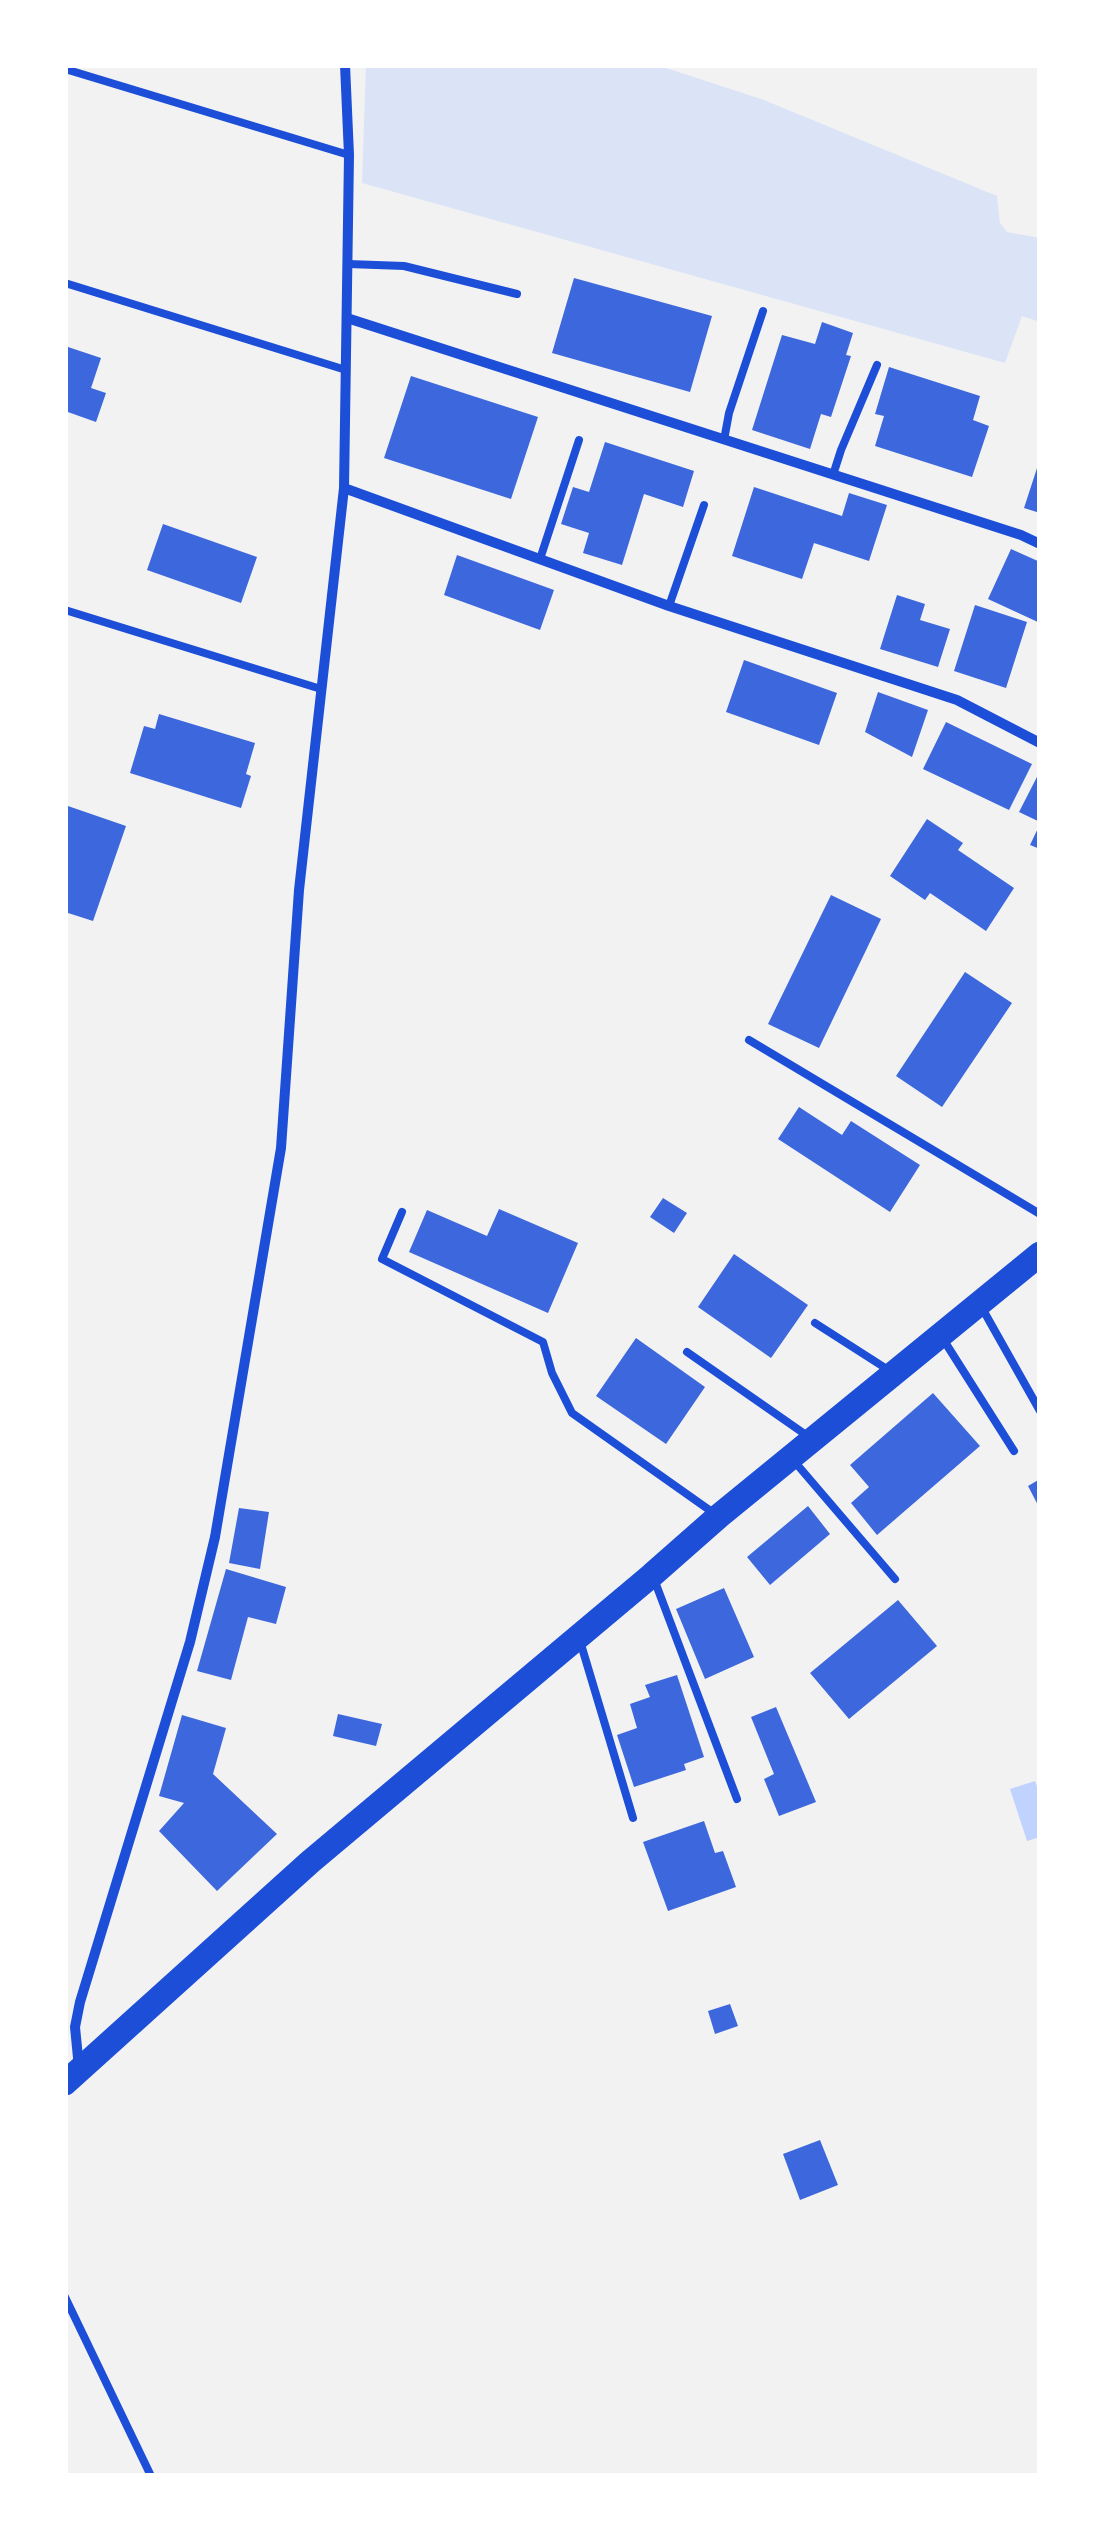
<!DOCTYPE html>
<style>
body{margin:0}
#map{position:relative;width:1105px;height:2541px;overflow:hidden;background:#f2f2f2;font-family:Signika,sans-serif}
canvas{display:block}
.frame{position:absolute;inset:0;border:68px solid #fff;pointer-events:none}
</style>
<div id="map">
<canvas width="1105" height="2541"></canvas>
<div class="frame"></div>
</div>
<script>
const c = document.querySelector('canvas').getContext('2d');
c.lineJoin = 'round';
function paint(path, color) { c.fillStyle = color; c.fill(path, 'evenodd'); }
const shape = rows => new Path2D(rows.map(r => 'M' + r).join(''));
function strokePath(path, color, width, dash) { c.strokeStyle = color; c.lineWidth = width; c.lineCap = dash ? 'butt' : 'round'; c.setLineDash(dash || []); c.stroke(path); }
const green = shape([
 [366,65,657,65,764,100,997,196,1000,223,1007,232,1040,238,1040,322,1022,316,1005,363,362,183]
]);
const water = shape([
 [1035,1781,1040,1795,1040,1837,1027,1841,1010,1789]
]);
const building = shape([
 [574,278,712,316,690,392,552,353],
 [822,322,853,333,846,355,851,356,831,417,821,414,810,449,752,430,782,335,815,344],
 [65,346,101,358,91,388,106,393,96,422,65,411],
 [889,367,980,396,973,420,989,426,972,477,875,446,884,416,875,414],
 [411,376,538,417,511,499,384,458],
 [605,442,694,471,683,507,644,494,622,565,583,553,589,533,561,524,573,487,589,492],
 [1039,462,1040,462,1040,513,1024,508],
 [754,487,842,516,849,493,887,505,869,561,814,543,802,579,732,556],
 [163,524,257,557,241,603,147,570],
 [1011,549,1040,562,1040,623,988,599],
 [457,555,554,590,540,630,444,595],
 [897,595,925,604,920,620,950,629,938,667,880,649],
 [975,605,1027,622,1006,688,954,671],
 [744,660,837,693,819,745,726,712],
 [878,692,928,710,912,757,865,732],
 [159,714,255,743,246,774,251,776,241,808,130,773,144,726,155,729],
 [946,722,1032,764,1009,810,923,769],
 [1040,771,1040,822,1019,812],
 [65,805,126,826,93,921,65,912],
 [927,819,963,843,958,850,1014,888,986,931,930,893,925,900,890,876],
 [1040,824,1040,849,1030,845],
 [831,895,881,919,819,1048,768,1024],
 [965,972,1012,1003,942,1107,896,1076],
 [799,1107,842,1135,851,1121,920,1165,890,1212,778,1139],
 [663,1198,687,1213,674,1233,650,1217],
 [499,1209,578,1243,548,1313,409,1252,427,1210,487,1236],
 [734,1254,808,1305,771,1358,698,1307],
 [636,1338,705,1387,666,1444,596,1396],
 [933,1393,980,1446,877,1535,851,1503,869,1487,850,1465],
 [1040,1479,1040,1509,1028,1486],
 [808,1506,830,1534,770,1585,747,1557],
 [239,1508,269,1512,260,1569,229,1563],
 [226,1569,286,1587,276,1624,248,1617,231,1680,197,1671],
 [724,1588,754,1657,705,1679,676,1609],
 [898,1600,937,1646,849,1719,810,1673],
 [677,1675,704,1757,684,1764,686,1770,634,1787,617,1735,637,1728,630,1704,650,1697,645,1685],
 [776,1707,816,1802,779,1816,764,1779,774,1774,751,1717],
 [338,1714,382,1724,376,1746,333,1736],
 [182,1715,226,1728,213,1774,277,1834,217,1891,159,1831,184,1803,159,1796],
 [704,1821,715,1853,723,1851,736,1887,668,1911,643,1842],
 [730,2004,738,2026,715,2034,708,2011],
 [820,2140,838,2185,800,2200,783,2154]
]);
const service = shape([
 [65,69,349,155],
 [348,264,404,266,517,294],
 [65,283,346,370],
 [724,440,729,413,763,311],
 [833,475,841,450,877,365],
 [540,559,579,440],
 [669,606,704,505],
 [65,610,321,689],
 [749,1040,1040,1214],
 [402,1212,382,1259,543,1342,552,1373,572,1413,715,1514],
 [982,1308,1040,1411],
 [815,1323,890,1371],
 [943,1339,1014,1451],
 [687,1352,809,1437],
 [794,1461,895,1579],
 [654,1579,737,1799],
 [580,1641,633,1818],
 [65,2297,151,2476]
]);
const minor = shape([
 [347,318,1021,535,1040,544],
 [344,488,669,606,957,700,1040,743],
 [79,2068,75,2027,80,2002,190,1642,215,1537,281,1148,299,890,344,488,349,155,345,65]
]);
const primary = shape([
 [65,2083,310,1862,652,1575,719,1516,1040,1254]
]);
paint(green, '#dbe4f7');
paint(water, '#bfd3fe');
paint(building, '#3d67dc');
strokePath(service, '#1d4ed8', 8);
strokePath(minor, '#1d4ed8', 10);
strokePath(primary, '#1d4ed8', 25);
</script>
